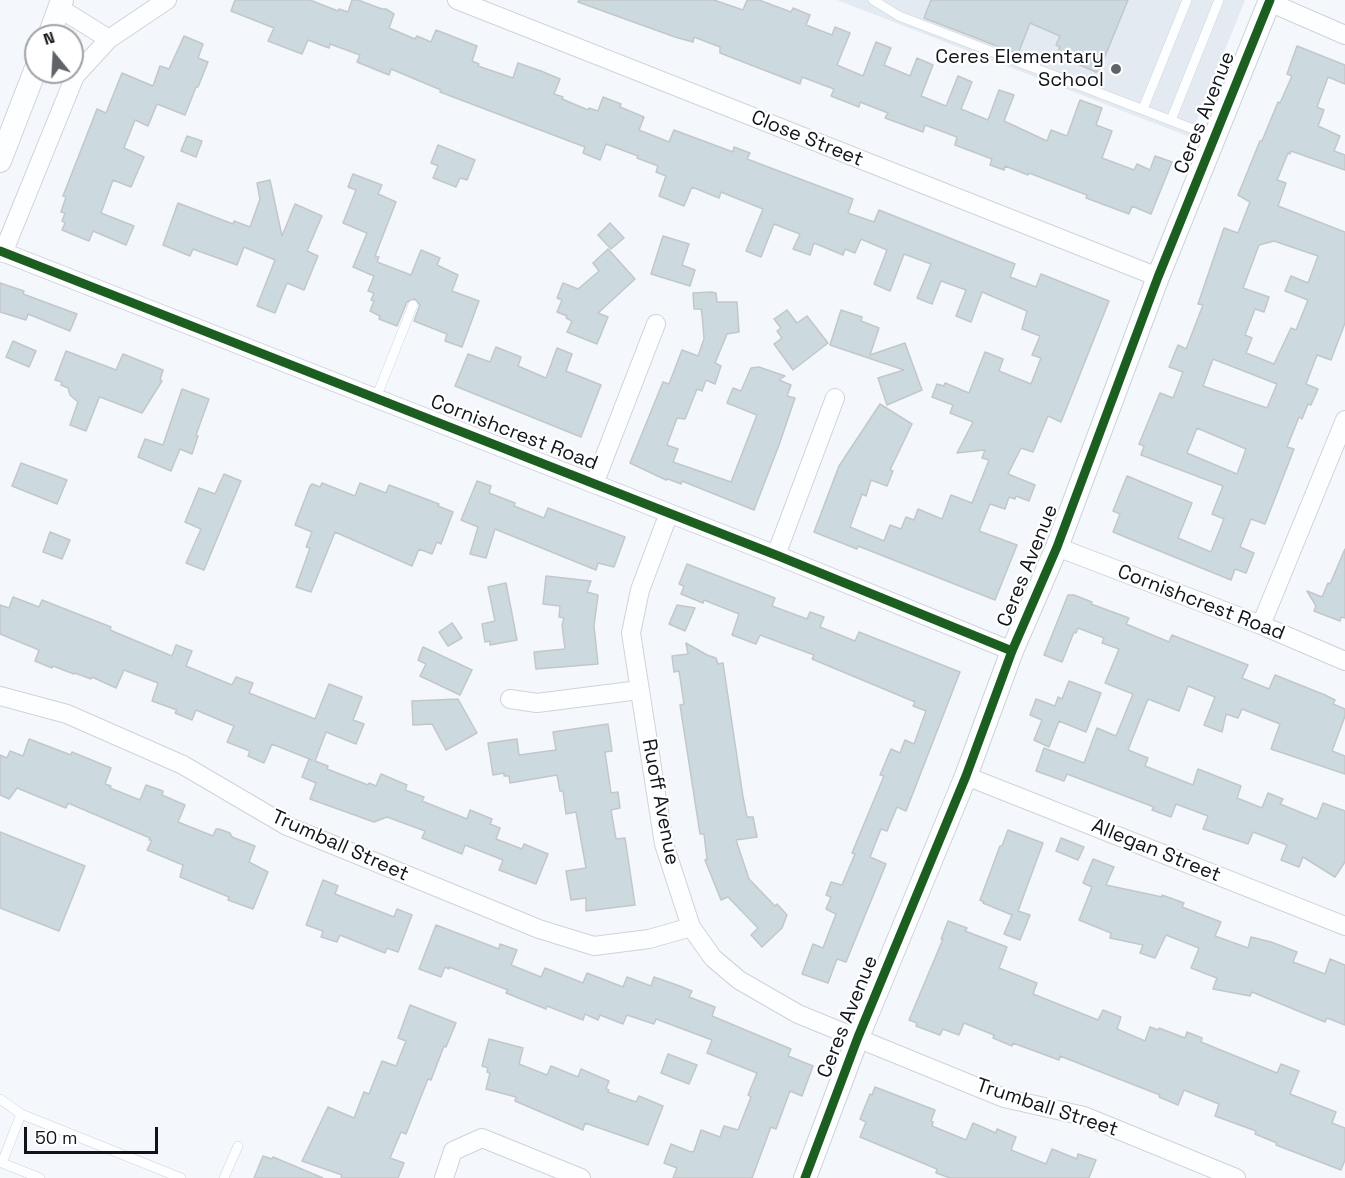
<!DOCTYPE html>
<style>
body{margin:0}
#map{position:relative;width:1345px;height:1178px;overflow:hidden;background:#f4f7fc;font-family:"Space Grotesk",sans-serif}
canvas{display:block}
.north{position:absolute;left:24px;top:24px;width:60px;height:60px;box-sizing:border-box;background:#fff;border:2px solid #a0a1a3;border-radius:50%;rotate:342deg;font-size:16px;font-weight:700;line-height:24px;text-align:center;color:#11151a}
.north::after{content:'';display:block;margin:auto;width:21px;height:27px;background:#606469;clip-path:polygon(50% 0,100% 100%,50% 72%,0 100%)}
.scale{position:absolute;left:24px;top:1127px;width:134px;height:27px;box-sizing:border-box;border:3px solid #11151a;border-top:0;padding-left:8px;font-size:18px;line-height:21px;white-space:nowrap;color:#11151a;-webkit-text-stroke:4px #fff;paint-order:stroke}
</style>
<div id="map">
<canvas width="1345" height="1178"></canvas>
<div class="north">N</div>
<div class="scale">50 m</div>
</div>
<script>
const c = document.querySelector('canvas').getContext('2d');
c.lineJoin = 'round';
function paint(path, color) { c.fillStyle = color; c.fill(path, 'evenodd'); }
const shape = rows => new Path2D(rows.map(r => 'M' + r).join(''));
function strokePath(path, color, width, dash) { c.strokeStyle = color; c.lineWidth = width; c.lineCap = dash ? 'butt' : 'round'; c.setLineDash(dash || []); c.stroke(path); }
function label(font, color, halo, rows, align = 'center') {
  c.font = font + ' "Space Grotesk",sans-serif'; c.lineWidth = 4.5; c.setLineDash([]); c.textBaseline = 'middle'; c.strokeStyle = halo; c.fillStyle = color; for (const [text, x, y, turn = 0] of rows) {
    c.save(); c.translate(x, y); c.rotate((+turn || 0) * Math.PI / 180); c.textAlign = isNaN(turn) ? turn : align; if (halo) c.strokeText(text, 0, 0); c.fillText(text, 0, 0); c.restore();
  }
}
const built = shape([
 [837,0,1245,0,1190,137]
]);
const building = shape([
 [235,0,310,0,338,11,339,9,348,12,352,0,358,0,382,9,386,9,394,14,389,28,415,39,417,36,431,42,436,30,477,46,472,61,479,64,478,66,513,78,518,63,541,71,560,79,554,94,563,97,562,99,588,110,589,108,598,111,603,97,621,104,620,107,644,117,639,130,669,142,674,130,733,152,734,147,750,153,747,159,853,199,848,213,874,222,879,210,1015,264,1010,277,1036,287,1041,274,1109,301,1061,422,1048,416,1033,452,1021,448,1008,474,1035,485,1029,501,1016,496,1015,499,1009,497,1005,509,990,504,979,531,1017,545,995,600,858,546,857,549,814,532,839,466,880,404,912,424,890,470,893,471,887,486,871,480,866,496,862,494,850,527,884,541,890,525,901,529,906,517,914,520,918,509,942,519,951,495,972,503,989,460,982,458,985,450,957,453,973,422,950,413,953,405,932,397,937,384,944,386,945,383,969,393,985,352,1003,359,999,371,1031,384,1041,358,1032,355,1040,336,1022,329,1027,311,982,292,971,322,956,316,966,290,941,281,932,304,917,298,931,264,904,254,890,291,874,284,887,250,861,239,855,253,845,249,843,255,814,243,810,255,793,249,800,234,774,224,761,257,746,251,763,209,721,192,719,198,692,187,684,206,659,196,666,176,656,172,658,166,637,158,638,156,606,144,600,160,583,153,585,147,440,92,441,90,391,69,389,75,357,62,360,55,330,44,329,48,308,40,302,54,268,41,274,28,231,11,235,0],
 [579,0,714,0,743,10,747,0,759,0,791,12,793,8,810,15,806,25,832,35,835,27,850,33,837,65,863,76,876,42,891,48,884,65,910,76,917,58,933,65,921,96,946,106,958,76,972,82,961,109,988,120,999,90,1014,95,1004,121,1047,141,1051,130,1067,136,1080,100,1102,108,1096,125,1112,131,1102,158,1134,170,1137,164,1150,170,1155,156,1172,162,1151,214,1132,206,1129,214,1086,198,1087,195,1029,173,1028,175,1005,166,1004,170,990,165,992,159,955,145,957,137,925,125,923,132,885,118,888,113,860,102,859,107,831,96,834,89,802,77,800,84,720,53,720,47,694,37,693,42,675,37,578,2,579,0],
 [931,0,1128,0,1099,71,1096,72,1057,55,1060,47,1056,45,1060,36,1030,23,1018,54,924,18,931,0],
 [184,36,203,44,198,58,208,62,198,87,196,87,185,115,157,104,148,126,135,120,124,148,144,157,141,164,131,187,113,180,101,213,134,226,126,245,93,231,89,241,62,230,65,223,62,221,65,213,61,212,66,197,63,196,97,109,106,113,122,73,153,86,160,66,169,69,184,36],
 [1297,46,1345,65,1345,84,1328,77,1317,107,1324,110,1318,126,1340,136,1334,151,1345,155,1345,170,1291,151,1290,154,1288,153,1277,180,1286,183,1278,206,1345,232,1345,323,1331,360,1317,355,1306,384,1318,389,1311,405,1308,404,1302,419,1299,417,1287,447,1294,449,1265,524,1251,519,1240,547,1254,553,1246,573,1235,569,1231,580,1113,532,1120,514,1113,511,1127,476,1192,503,1178,538,1211,552,1224,519,1212,514,1223,486,1141,455,1144,446,1139,444,1160,393,1173,398,1183,372,1169,367,1178,345,1186,349,1203,305,1198,304,1224,228,1238,233,1250,202,1238,195,1260,141,1262,141,1278,102,1280,103,1292,76,1287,74,1297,46],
 [1274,241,1318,256,1308,283,1291,276,1285,291,1308,300,1296,330,1291,328,1274,364,1246,353,1252,338,1245,335,1255,309,1264,312,1269,297,1243,288,1259,245,1274,241],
 [1213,359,1277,384,1267,408,1203,386,1213,359],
 [1197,428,1246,449,1237,474,1187,453,1197,428],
 [187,136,202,141,196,157,181,151,187,136],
 [438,145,475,160,467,180,460,178,456,187,433,178,438,166,431,163,438,145],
 [353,174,382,185,378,194,396,202,375,256,379,257,377,262,411,275,421,250,440,258,437,265,458,275,452,291,479,301,462,347,445,341,447,334,414,321,420,305,415,299,407,302,397,326,379,319,380,316,370,311,374,301,371,300,374,293,368,291,374,276,353,267,367,233,343,223,356,190,348,187,353,174],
 [270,180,282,236,295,204,322,216,307,251,318,256,304,290,287,283,275,313,257,306,275,260,244,247,237,265,193,249,190,256,163,245,178,203,233,224,234,221,250,227,260,199,257,183,270,180],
 [610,223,624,238,611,249,598,235,610,223],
 [663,236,689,244,682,265,695,270,690,286,651,274,663,236],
 [608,249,635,279,598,313,608,317,597,344,567,332,572,321,566,318,567,316,557,312,562,300,557,298,563,283,578,289,598,272,599,271,593,263,608,249],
 [0,283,24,291,23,294,77,314,70,331,28,314,26,320,0,312,0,283],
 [711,292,716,293,717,302,737,302,739,332,727,334,715,363,721,366,715,384,706,380,702,391,697,389,685,419,677,418,667,445,678,449,673,462,731,482,757,415,727,403,733,388,741,391,751,368,759,367,785,376,779,380,791,385,787,396,795,398,779,445,754,510,682,481,681,484,668,479,666,480,630,463,663,382,669,384,682,350,698,356,704,339,702,314,701,309,694,309,693,293,711,292],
 [787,310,797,323,807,316,828,343,793,370,774,344,782,338,777,331,781,328,774,319,787,310],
 [841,310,862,317,861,321,879,328,870,355,905,343,922,390,887,405,878,378,904,370,830,345,841,310],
 [13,341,36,351,29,367,6,357,13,341],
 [496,347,521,357,518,366,546,378,557,348,572,354,566,371,601,385,581,437,455,386,468,354,490,362,496,347],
 [66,351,116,370,123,354,163,370,160,380,162,381,142,413,100,397,99,398,86,431,70,425,78,402,70,395,68,388,61,385,62,382,55,380,66,351],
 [182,389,209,399,196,435,198,436,192,454,180,449,171,471,138,457,145,439,163,445,182,389],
 [21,463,67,480,57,504,12,486,21,463],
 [224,474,241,481,204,570,186,563,201,529,185,522,199,488,215,494,224,474],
 [477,481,491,486,489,493,515,503,514,506,544,518,548,508,625,537,614,567,598,563,596,570,495,529,486,558,470,554,478,527,461,520,477,481],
 [322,483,355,496,360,483,386,493,389,485,439,504,438,506,453,512,441,544,437,542,432,554,419,549,412,566,335,532,311,592,296,587,310,548,306,547,312,532,295,525,310,486,312,484,320,487,322,483],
 [50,532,70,540,62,559,43,552,50,532],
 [1345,549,1345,618,1341,617,1340,621,1314,611,1316,606,1307,591,1322,597,1328,583,1330,584,1345,549],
 [687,564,775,598,772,606,807,619,810,612,824,617,820,627,855,641,859,632,960,672,906,811,897,807,887,831,881,829,870,857,886,864,846,962,837,959,828,983,802,974,813,944,823,948,836,914,826,909,831,897,826,895,831,882,842,885,855,854,852,853,884,776,880,775,891,749,900,753,905,740,914,744,926,711,913,706,915,702,812,659,814,655,760,635,756,644,732,635,739,614,704,600,703,603,681,594,684,586,679,584,687,564],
 [546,576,591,581,587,592,598,595,594,626,598,664,536,669,534,652,565,649,562,625,564,618,559,617,560,606,543,604,546,576],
 [506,583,517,640,490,645,490,641,485,642,482,624,495,621,488,587,506,583],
 [1068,595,1074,595,1092,602,1091,604,1129,618,1126,624,1169,642,1172,635,1248,665,1242,678,1269,689,1275,675,1325,695,1335,700,1333,704,1345,709,1345,716,1332,751,1345,756,1345,774,1271,749,1280,724,1242,709,1238,718,1226,714,1222,732,1204,725,1215,697,1188,686,1179,711,1148,699,1128,750,1148,758,1145,766,1193,785,1198,769,1241,786,1237,798,1262,808,1268,793,1283,799,1280,804,1317,819,1323,803,1345,811,1345,862,1335,877,1303,857,1299,867,1281,860,1287,845,1253,832,1248,844,1203,829,1208,816,1176,804,1171,817,1152,810,1154,807,1067,774,1064,781,1036,771,1044,748,1084,763,1097,728,1116,736,1133,694,1105,683,1119,649,1102,643,1104,638,1078,628,1076,633,1074,632,1062,662,1044,655,1068,595],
 [13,597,39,607,42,600,111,627,110,630,172,656,176,645,192,651,186,666,232,685,236,677,253,683,249,693,315,719,329,684,362,697,353,720,364,724,356,744,326,732,315,761,328,766,327,769,368,785,369,783,376,786,381,774,407,785,405,790,424,797,422,801,467,819,470,810,492,819,490,824,500,828,496,839,522,849,524,844,548,854,536,884,499,870,503,860,465,845,462,854,422,838,425,831,387,817,374,822,310,799,316,783,302,777,309,759,312,760,272,744,264,763,248,756,250,751,227,742,234,726,196,710,192,720,175,713,177,710,152,701,158,683,124,670,116,688,92,677,91,679,75,673,74,674,53,666,52,668,35,661,39,650,0,634,0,605,9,608,13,597],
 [677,605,695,608,685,631,669,624,677,605],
 [452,623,462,638,448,646,439,632,452,623],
 [686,643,707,655,716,658,718,664,723,663,743,797,747,817,753,817,757,837,736,840,749,879,775,906,777,904,787,915,782,928,762,947,751,935,758,928,728,897,721,900,705,860,707,859,704,834,700,834,680,705,684,704,679,671,674,672,672,656,688,654,686,643],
 [423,647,472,670,460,695,420,676,426,664,418,660,423,647],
 [1069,681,1101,693,1086,732,1059,721,1049,747,1034,740,1042,720,1030,715,1036,699,1055,706,1058,697,1062,699,1069,681],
 [458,699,477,733,446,750,432,724,413,725,412,701,458,699],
 [608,724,612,751,605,752,611,793,618,792,620,808,611,810,616,839,625,838,635,905,586,911,586,898,571,900,566,871,586,868,576,812,566,814,563,791,560,791,557,775,510,783,509,776,504,776,504,773,493,775,488,743,517,739,519,755,556,750,553,732,608,724],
 [29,739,71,755,72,752,111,768,105,784,111,786,110,788,140,800,146,785,163,791,162,795,185,805,178,822,213,836,216,829,219,829,230,833,232,837,255,846,249,862,268,872,253,909,228,900,229,897,180,877,183,865,147,850,152,840,149,840,150,838,68,803,66,808,17,788,9,799,0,795,0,755,7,758,10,751,23,756,29,739],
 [1008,830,1043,843,1018,911,1030,915,1020,940,1004,934,1012,915,983,903,984,902,980,900,1000,846,1002,846,1008,830],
 [0,832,85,866,59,931,0,908,0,832],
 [1061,838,1084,847,1078,860,1056,851,1061,838],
 [1093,859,1114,867,1106,885,1162,897,1162,895,1184,903,1182,907,1221,922,1215,936,1248,948,1251,937,1271,942,1297,952,1293,962,1325,974,1330,959,1345,965,1345,1025,1327,1018,1325,1022,1252,992,1250,996,1213,989,1217,978,1191,968,1199,948,1166,935,1155,958,1140,953,1143,945,1110,938,1111,933,1079,920,1092,887,1083,883,1093,859],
 [323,880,338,886,335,894,394,917,397,909,412,915,398,952,387,948,385,953,340,935,337,942,321,937,323,931,306,925,323,880],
 [948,921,967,928,965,931,1007,947,999,968,1037,983,1033,994,1098,1020,1103,1010,1121,1017,1117,1029,1145,1041,1150,1027,1158,1030,1159,1028,1185,1038,1187,1032,1202,1038,1201,1042,1277,1073,1281,1064,1299,1071,1290,1094,1336,1112,1332,1123,1345,1128,1345,1160,1341,1170,1276,1145,1277,1143,1255,1134,1256,1131,1215,1116,1219,1104,1184,1090,1178,1105,1159,1097,1160,1095,1060,1056,1059,1060,1013,1043,1012,1046,993,1038,994,1035,964,1023,959,1035,943,1029,940,1035,916,1026,917,1023,909,1020,943,939,941,939,948,921],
 [436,925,499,949,500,944,517,950,511,965,541,977,545,968,583,983,587,973,623,987,627,977,651,986,654,977,677,985,692,991,689,997,715,1007,712,1016,791,1049,788,1056,813,1066,802,1096,790,1091,776,1129,771,1127,752,1178,673,1178,677,1168,664,1163,671,1144,691,1152,694,1151,701,1130,720,1137,724,1126,738,1130,751,1097,748,1095,757,1073,707,1053,712,1040,656,1019,654,1024,627,1015,623,1024,600,1015,598,1020,585,1014,583,1020,547,1006,546,1009,506,993,508,990,449,967,449,969,445,967,441,977,419,969,436,925],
 [410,1005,456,1023,446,1047,444,1046,431,1080,428,1079,406,1134,401,1132,390,1158,404,1163,398,1178,341,1178,342,1175,302,1161,328,1107,354,1118,364,1092,369,1094,382,1061,396,1066,406,1041,398,1038,410,1005],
 [489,1039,523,1048,519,1064,547,1075,551,1066,578,1077,581,1069,609,1081,606,1089,609,1090,608,1092,636,1102,639,1096,663,1106,648,1145,585,1123,583,1130,515,1101,516,1097,486,1089,490,1073,487,1072,488,1068,482,1066,489,1039],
 [668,1054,697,1065,689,1084,661,1073,668,1054],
 [875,1087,935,1110,931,1121,933,1122,932,1126,966,1140,973,1123,996,1133,997,1129,1016,1137,1011,1150,1046,1164,1052,1149,1077,1159,1078,1154,1096,1160,1089,1178,950,1178,936,1173,937,1169,860,1137,866,1122,860,1119,870,1094,872,1095,875,1087],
 [263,1156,272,1159,273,1157,323,1178,254,1178,263,1156]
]);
const service = shape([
 [873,0,899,16,1214,137],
 [1143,109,1187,0],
 [1171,120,1219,0],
 [376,398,413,305],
 [0,1099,21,1114,181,1178],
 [21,1114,2,1163,40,1178],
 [224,1178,238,1146]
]);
const minor = shape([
 [457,0,1158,277],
 [1269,2,1345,35],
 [59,8,109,39,167,0],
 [0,251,776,555,1012,651],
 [3,253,75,76,109,39],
 [594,484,656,324],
 [669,513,640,590,631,633,664,844,691,927,713,958,739,980,798,1014,1004,1098,1084,1116,1236,1178],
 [1057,547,1261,625,1345,661],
 [776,555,835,398],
 [1261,625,1345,420],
 [0,696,67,714,183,765,287,826,539,929,594,946,649,939,691,927],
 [510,699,537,703,639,690],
 [966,776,1345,926],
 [444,1178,453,1151,482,1138,581,1178]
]);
const tertiary = shape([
 [49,36,62,0],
 [0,161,36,68],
 [805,1178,858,1037,966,776,1012,651,1057,547,1158,277,1270,0]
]);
const cycleway = shape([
 [0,251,776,555,1012,651],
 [805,1178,858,1037,966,776,1012,651,1057,547,1158,277,1270,0]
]);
const markers = [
 [1116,69,6,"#606469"]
];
const poiNames = [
 ["Ceres Elementary",1104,58],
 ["School",1104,81]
];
const streetNames = [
 ["Ceres Avenue",1205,113,-68],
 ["Close Street",807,139,22],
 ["Cornishcrest Road",514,433,21],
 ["Ceres Avenue",1028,566,-68],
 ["Cornishcrest Road",1201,603,21],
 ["Ruoff Avenue",660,802,79],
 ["Trumball Street",340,846,24],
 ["Allegan Street",1156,851,22],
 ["Ceres Avenue",848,1017,-68],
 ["Trumball Street",1047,1108,18]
];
paint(built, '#e3eaf2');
paint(building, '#ccdae0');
strokePath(building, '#c2c7ca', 1.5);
strokePath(service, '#cfd3d8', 10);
strokePath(minor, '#cfd3d8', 20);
strokePath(tertiary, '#cfd3d8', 24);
strokePath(service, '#fdfeff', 9);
strokePath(minor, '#fdfeff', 18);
strokePath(tertiary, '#fdfeff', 22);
strokePath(cycleway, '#1b5e20', 9);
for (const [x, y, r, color] of markers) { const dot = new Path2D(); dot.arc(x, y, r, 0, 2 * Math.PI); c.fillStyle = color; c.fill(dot); strokePath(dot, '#fff', 2); }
label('20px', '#11151a', '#fff', poiNames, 'right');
label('20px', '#11151a', '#fff', streetNames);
</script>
